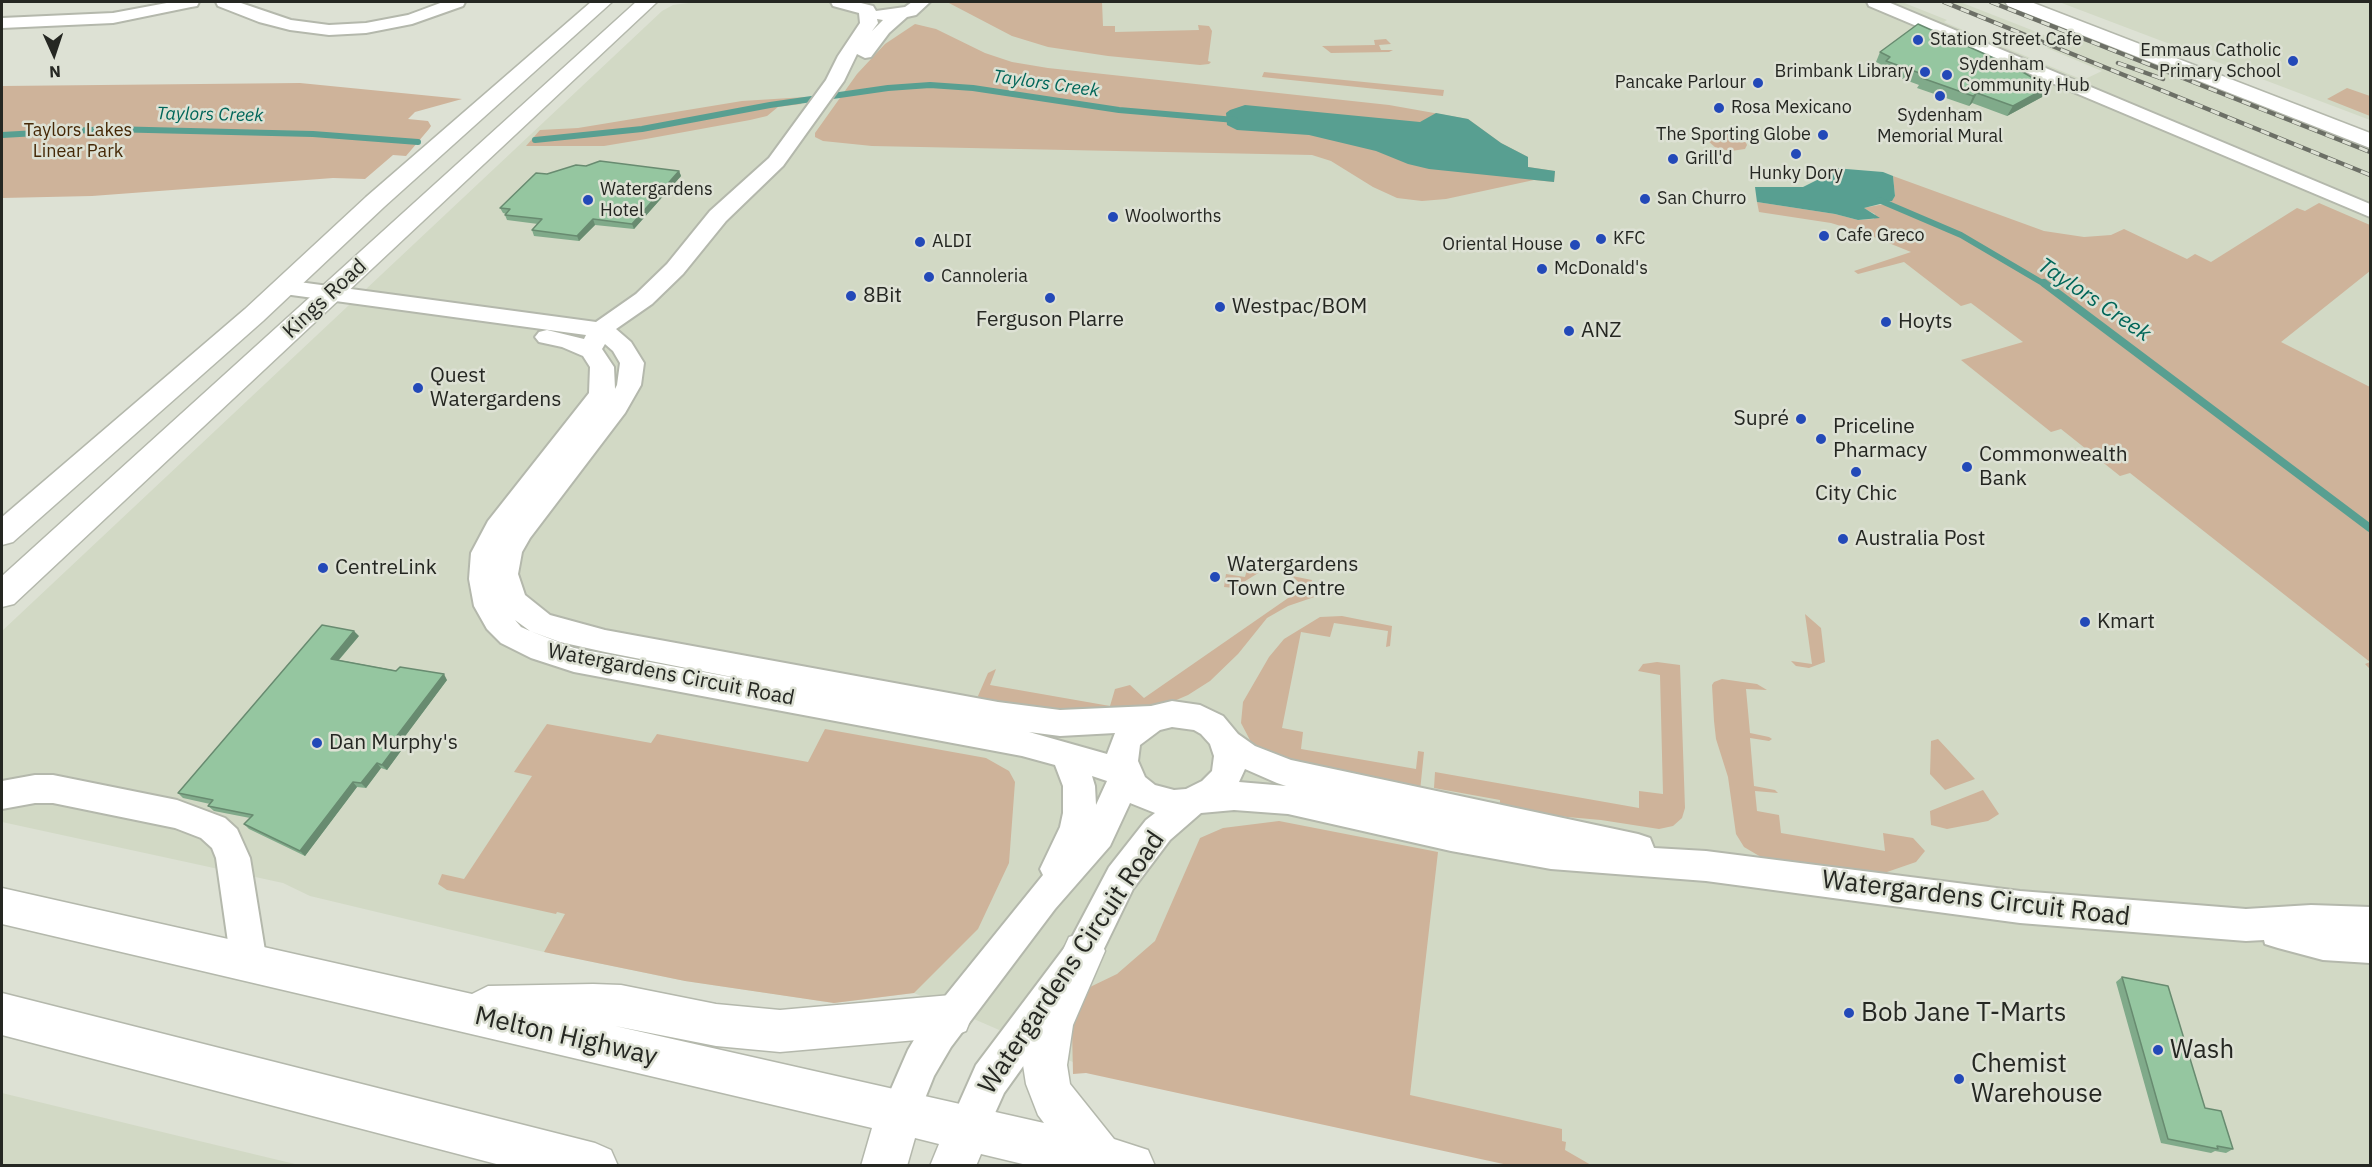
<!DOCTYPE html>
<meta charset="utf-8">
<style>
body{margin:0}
#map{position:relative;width:2372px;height:1167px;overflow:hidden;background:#dde1d4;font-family:"IBM Plex Sans",sans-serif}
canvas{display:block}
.frame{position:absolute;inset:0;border:3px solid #252722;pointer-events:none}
.north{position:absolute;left:24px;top:24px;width:60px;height:60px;-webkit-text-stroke:4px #dde1d4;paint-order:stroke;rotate:177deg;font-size:16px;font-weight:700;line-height:24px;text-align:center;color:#252722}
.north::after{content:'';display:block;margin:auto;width:21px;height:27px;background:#252722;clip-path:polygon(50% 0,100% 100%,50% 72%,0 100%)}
</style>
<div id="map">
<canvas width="2372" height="1167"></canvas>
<div class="frame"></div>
<div class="north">N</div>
</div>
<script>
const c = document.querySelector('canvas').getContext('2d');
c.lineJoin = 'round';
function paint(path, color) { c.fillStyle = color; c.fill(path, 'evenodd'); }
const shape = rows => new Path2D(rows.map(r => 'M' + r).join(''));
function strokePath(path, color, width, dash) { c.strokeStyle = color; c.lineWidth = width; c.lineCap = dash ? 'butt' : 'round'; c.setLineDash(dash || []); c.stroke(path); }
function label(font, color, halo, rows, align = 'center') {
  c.font = font + ' "IBM Plex Sans",sans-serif'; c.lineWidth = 5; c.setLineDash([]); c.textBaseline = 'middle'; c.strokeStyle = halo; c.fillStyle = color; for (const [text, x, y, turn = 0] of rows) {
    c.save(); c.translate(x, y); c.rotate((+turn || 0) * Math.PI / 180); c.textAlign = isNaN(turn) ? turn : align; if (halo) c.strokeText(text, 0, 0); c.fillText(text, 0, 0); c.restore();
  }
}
const built = shape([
 [696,2,1902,2,1947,20,1944,22,2083,80,2102,71,2047,48,2049,46,1939,2,1960,2,2047,36,2059,31,1986,2,2001,2,2370,149,2370,1165,1521,1165,1089,1069,914,993,834,1003,685,981,544,952,310,896,283,883,2,822,2,631,662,11,673,5],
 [2059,2,2370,2,2370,120],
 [2,1093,191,1139,299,1165,2,1165]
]);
const green = shape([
 [947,2,1102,2,1103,26,1115,26,1115,32,1199,30,1198,25,1209,26,1212,31,1208,61,1211,62,1209,64,1200,65,1108,56,1048,47,1012,36],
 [915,24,936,29,985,53,1012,62,1048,68,1389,105,1468,119,1501,143,1528,157,1528,167,1555,171,1554,182,1534,180,1446,199,1422,201,1397,198,1373,187,1331,161,1312,155,872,146,823,141,815,137,815,133,857,74,885,44],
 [1386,39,1391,44,1379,45,1381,50,1393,50,1389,52,1331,53,1322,46,1375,45,1374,40],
 [1264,72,1444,90,1443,96,1262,77],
 [300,83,462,99,415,112,408,119,428,121,431,126,429,129,406,156,393,155,365,179,333,178,92,196,2,198,2,86],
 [2347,88,2370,96,2370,116,2327,99],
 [806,97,801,104,778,107,767,116,750,120,646,139,604,146,526,146,540,130,578,128,742,101],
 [1716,131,1738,134,1744,138,1747,145,1745,149,1731,151,1716,148,1707,140,1707,136],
 [1893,176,2044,231,2084,237,2111,235,2124,229,2187,259,2195,254,2211,262,2297,208,2305,211,2319,203,2370,225,2370,271,2281,342,2370,387,2370,669,2365,664,2370,662,2130,473,2120,476,2061,429,2051,432,1961,360,2023,342,1971,303,1961,306,1904,262,1858,274,1854,271,1911,252,1864,233,1831,223,1759,212,1757,202,1835,214,1858,220,1874,219,1875,214,1863,208,1890,203,1895,196],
 [1249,562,1268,565,1268,567,1234,588,1224,587,1226,574,1245,577],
 [1292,576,1312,580,1310,587,1329,590,1329,592,1288,606,1267,618,1238,654,1210,681,1188,695,1160,707,1114,718,982,704,978,696,988,673,996,669,990,685,1110,706,1115,689,1130,685,1144,698,1304,587],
 [1805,614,1821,628,1825,662,1809,668,1796,666,1791,661,1812,664],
 [1342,616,1392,626,1390,646,1386,647,1388,631,1334,623,1330,637,1301,632,1282,728,1303,732,1301,749,1416,769,1418,751,1424,752,1420,791,1281,761,1251,742,1241,723,1243,702,1269,657,1284,639,1320,617],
 [1657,662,1680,665,1685,808,1682,818,1673,826,1659,829,1601,820,1500,811,1500,800,1434,788,1435,772,1639,808,1639,791,1663,794,1660,675,1638,671,1643,664],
 [1722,679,1757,684,1767,690,1746,689,1750,733,1769,737,1772,739,1769,741,1750,738,1754,786,1775,790,1778,793,1755,791,1757,811,1779,815,1781,833,1885,851,1883,833,1913,838,1925,851,1916,862,1887,872,1869,873,1761,857,1744,847,1736,834,1728,777,1716,739,1714,721,1712,685,1714,682],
 [547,724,651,743,657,734,808,762,825,729,986,758,1009,771,1015,782,1009,863,978,929,914,993,834,1003,685,981,544,952,565,914,557,912,556,914,447,890,438,884,442,874,464,879,472,867,532,776,514,772],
 [1938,739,1975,779,1945,790,1930,774,1931,741],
 [1983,790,1999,814,1988,821,1947,829,1931,825,1930,811],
 [1279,821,1438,852,1410,1095,1562,1129,1562,1141,1566,1142,1565,1150,1591,1165,1508,1165,1086,1073,1073,1074,1072,1029,1084,994,1090,987,1117,974,1155,941,1200,838,1223,828]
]);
const water = shape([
 [1245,105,1420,122,1436,113,1468,119,1501,143,1528,157,1528,167,1555,171,1554,182,1429,169,1408,164,1376,151,1309,135,1237,130,1227,125,1226,113,1230,110],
 [1834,168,1883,172,1893,176,1895,196,1892,201,1864,208,1880,218,1858,220,1835,214,1757,202,1755,187,1803,187,1831,173,1828,171]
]);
const streamFar1 = shape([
 [2,135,108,129,313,134,418,142],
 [535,140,642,129,770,105,888,88,930,85,973,88,1119,110,1235,120],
 [1879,200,1961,235,2046,285]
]);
const stream = shape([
 [2044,283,2370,528]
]);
const minor = shape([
 [172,2,199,2,197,6,191,7,113,23,2,28,2,18,113,13,172,2],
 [216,2,238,2,291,20,329,25,366,23,408,15,443,2,465,2,463,6,412,24,366,33,329,35,290,30,259,22,218,6,216,2],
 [831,2,857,2,873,6,876,11,905,7,912,2,930,2,916,15,907,17,889,33,871,57,865,58,857,54,844,81,783,166,726,221,683,274,652,304,616,329,631,342,644,363,641,385,625,413,530,538,522,552,518,574,525,595,550,615,605,630,998,702,1060,710,1151,706,1172,701,1200,705,1223,716,1238,734,1255,746,1291,760,1638,834,1650,838,1654,848,1706,851,2020,891,2246,909,2311,905,2370,907,2370,963,2323,960,2278,948,2265,944,2264,940,2246,941,2020,923,1706,881,1551,869,1451,851,1288,814,1234,810,1201,813,1170,840,1133,889,1097,963,1004,1093,982,1142,968,1148,954,1142,948,1128,976,1065,1071,939,1109,867,1146,820,1155,813,1130,803,1110,846,1055,909,951,1047,934,1076,914,1126,900,1131,886,1126,881,1112,908,1050,925,1021,1043,875,1040,869,1060,827,1063,813,1063,786,1055,765,1022,756,574,672,531,658,501,643,487,629,474,606,469,579,471,553,488,521,589,393,590,367,583,356,562,347,539,342,535,337,539,332,547,330,584,339,586,335,284,294,276,292,273,287,276,282,284,280,596,322,636,294,667,264,710,211,769,158,826,80,838,56,860,23,859,13,833,6,831,2],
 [877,19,883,20,872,31,878,23,877,19],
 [605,344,613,351,620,363,617,385,615,389,614,367,602,349,605,344],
 [515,620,530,631,521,627,515,620],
 [530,631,560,642,605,652,768,684,574,648,530,631],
 [1172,727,1194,730,1201,734,1210,744,1214,756,1212,771,1202,781,1186,789,1174,790,1155,785,1145,777,1138,761,1140,745,1160,730,1172,727],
 [1029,732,1060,736,1115,733,1107,754,1029,732],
 [1245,769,1277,783,1286,786,1239,782,1245,769],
 [1092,776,1107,781,1096,805,1095,786,1092,776],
 [1867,2,1888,2,2370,204,2370,217,1869,6,1867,2],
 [35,775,53,775,177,800,225,818,237,829,250,858,267,963,262,975,249,980,236,975,231,963,216,858,212,848,201,838,175,828,53,803,35,803,2,809,2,781,35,775]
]);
const tertiary = shape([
 [2005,2,2031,2,2370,133,2370,148,2008,6,2005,2]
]);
const primary = shape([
 [591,2,612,2,384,207,263,321,13,542,2,545,2,517,245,309,366,197,591,2],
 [636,2,657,2,14,604,2,607,2,576,636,2]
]);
const trunk = shape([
 [2,888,472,994,488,986,593,984,621,985,716,1004,780,1010,951,995,966,1001,972,1016,966,1031,951,1037,780,1052,716,1046,615,1026,1044,1123,1038,1115,1026,1084,1023,1065,1029,1025,1069,937,1084,932,1099,937,1105,951,1073,1025,1067,1065,1070,1084,1114,1139,1148,1150,1155,1166,1031,1166,981,1154,976,1166,930,1166,939,1144,915,1138,907,1166,861,1166,872,1128,2,924,2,888],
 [2,993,595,1143,611,1150,618,1166,504,1166,2,1035,2,993]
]);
const rail = shape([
 [1944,2,2370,175],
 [1991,2,2370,152],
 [2118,63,2163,79]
]);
const wall = shape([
 [1880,52,2048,87,2042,97,2007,116,1972,103,1969,106,1917,88,1919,85,1881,71,1884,66,1876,62],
 [586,166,679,171,681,176,634,229,595,225,579,241,534,236,532,230,538,224,507,220,505,215,506,214,503,213,500,208,547,174],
 [359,636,339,660,447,680,403,739,406,744,387,770,381,768,366,788,357,787,305,856,249,829,244,824,250,818,214,811,208,806,210,804,183,798,178,793],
 [2122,977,2205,1108,2233,1149,2226,1153,2215,1151,2211,1153,2161,1143,2116,982]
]);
const shadedWall = shape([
 [2048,87,2042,97,2007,116,2013,106],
 [1977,93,1972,103,1969,106,1973,96],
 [679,171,681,176,634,229,632,224],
 [593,219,595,225,579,241,577,236],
 [354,631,359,636,335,664,331,659],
 [444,674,447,680,403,739,406,744,387,770,382,765,396,737],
 [377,763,381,768,366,788,361,783],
 [353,782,357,787,305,856,300,851]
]);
const building = shape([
 [1918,24,2016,68,2048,87,2013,106,1977,93,1973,96,1922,78,1925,75,1886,61,1890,57,1880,52,1918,24],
 [600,161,679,171,632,224,593,219,577,236,532,230,542,219,505,215,510,209,500,208,536,173,547,174,576,165,586,166,600,161],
 [322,625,354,631,331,659,396,671,400,667,444,674,396,737,402,738,382,765,377,763,361,783,353,782,300,851,244,824,253,815,208,806,213,800,178,793,322,625],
 [2122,977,2168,986,2205,1108,2221,1111,2233,1149,2217,1146,2218,1149,2168,1139,2122,977]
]);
const markers = [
 [1918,40,6,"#2349b8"],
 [2293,61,6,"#2349b8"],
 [1925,72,6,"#2349b8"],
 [1947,75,6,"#2349b8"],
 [1758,83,6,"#2349b8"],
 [1940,96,6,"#2349b8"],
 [1719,108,6,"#2349b8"],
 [1823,135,6,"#2349b8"],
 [1796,154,6,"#2349b8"],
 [1673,159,6,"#2349b8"],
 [1645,199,6,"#2349b8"],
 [588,200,6,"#2349b8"],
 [1113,217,6,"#2349b8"],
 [1824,236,6,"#2349b8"],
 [1601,239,6,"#2349b8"],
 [920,242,6,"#2349b8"],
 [1575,245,6,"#2349b8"],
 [1542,269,6,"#2349b8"],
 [929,277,6,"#2349b8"],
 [851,296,6,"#2349b8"],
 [1050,298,6,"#2349b8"],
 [1220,307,6,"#2349b8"],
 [1886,322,6,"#2349b8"],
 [1569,331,6,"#2349b8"],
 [418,388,6,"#2349b8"],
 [1801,419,6,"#2349b8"],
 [1821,439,6,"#2349b8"],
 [1967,467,6,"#2349b8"],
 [1856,472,6,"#2349b8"],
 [1843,539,6,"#2349b8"],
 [323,568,6,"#2349b8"],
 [1215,577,6,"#2349b8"],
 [2085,622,6,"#2349b8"],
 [317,743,6,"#2349b8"],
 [1849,1013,6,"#2349b8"],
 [2158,1050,6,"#2349b8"],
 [1959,1079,6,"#2349b8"]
];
const farPoinames = [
 ["Station Street Cafe",1930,40],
 ["Emmaus Catholic",2281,51,"right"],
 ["Primary School",2281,72,"right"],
 ["Sydenham",1959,65],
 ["Community Hub",1959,86],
 ["Brimbank Library",1913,72,"right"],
 ["Pancake Parlour",1746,83,"right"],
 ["Rosa Mexicano",1731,108],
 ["Sydenham",1940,116,"center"],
 ["Memorial Mural",1940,137,"center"],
 ["The Sporting Globe",1811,135,"right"],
 ["Grill'd",1685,159],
 ["Hunky Dory",1796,174,"center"],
 ["Watergardens",600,190],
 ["Hotel",600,211],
 ["San Churro",1657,199],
 ["Woolworths",1125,217],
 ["Cafe Greco",1836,236],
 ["KFC",1613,239],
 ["ALDI",932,242],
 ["Oriental House",1563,245,"right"],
 ["McDonald's",1554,269],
 ["Cannoleria",941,277]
];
const farWaternames = [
 ["Taylors Creek",1046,84,8],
 ["Taylors Creek",210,115,1]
];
const farParknames = [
 ["Taylors Lakes",78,131],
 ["Linear Park",78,152]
];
const poiNames = [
 ["8Bit",863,296],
 ["Westpac/BOM",1232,307],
 ["Ferguson Plarre",1050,320,"center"],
 ["Hoyts",1898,322],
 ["ANZ",1581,331],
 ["Quest",430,376],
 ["Watergardens",430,400],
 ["Supré",1789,419,"right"],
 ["Priceline",1833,427],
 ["Pharmacy",1833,451],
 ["Commonwealth",1979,455],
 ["Bank",1979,479],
 ["City Chic",1856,494,"center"],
 ["Australia Post",1855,539],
 ["Watergardens",1227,565],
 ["Town Centre",1227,589],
 ["CentreLink",335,568],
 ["Kmart",2097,622],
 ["Dan Murphy's",329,743]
];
const streetNames = [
 ["Kings Road",325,299,-43],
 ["Watergardens Circuit Road",671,675,11]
];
const waterNames = [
 ["Taylors Creek",2094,300,34]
];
const nearStreetnames = [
 ["Watergardens Circuit Road",1976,899,7],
 ["Watergardens Circuit Road",1072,963,-56],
 ["Melton Highway",566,1037,13]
];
const nearPoinames = [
 ["Bob Jane T-Marts",1861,1013],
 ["Wash",2170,1050],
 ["Chemist",1971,1064],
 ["Warehouse",1971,1094]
];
paint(built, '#d2d9c5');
paint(green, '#ceb39a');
paint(water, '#589f91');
strokePath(streamFar1, '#589f91', 6);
strokePath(stream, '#589f91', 8);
strokePath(minor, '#b4b8ac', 4);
strokePath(tertiary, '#b4b8ac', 3);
strokePath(primary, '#b4b8ac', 3);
strokePath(trunk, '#b4b8ac', 3);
paint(minor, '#fff');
paint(tertiary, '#fff');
paint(primary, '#fff');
paint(trunk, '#fff');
strokePath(rail, '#6c6f66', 4.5);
strokePath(rail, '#dde1d4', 3, [9]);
paint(wall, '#80aa8a');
paint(shadedWall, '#688b70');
paint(building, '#95c6a0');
strokePath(building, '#688b70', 1.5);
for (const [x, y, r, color] of markers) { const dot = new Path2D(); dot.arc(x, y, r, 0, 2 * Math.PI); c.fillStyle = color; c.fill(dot); strokePath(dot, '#dde1d4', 2); }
label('18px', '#252722', '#dde1d4', farPoinames, 'left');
label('italic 18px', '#006659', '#dde1d4', farWaternames);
label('18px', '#452806', '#dde1d4', farParknames);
label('21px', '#252722', '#dde1d4', poiNames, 'left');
label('21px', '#252722', '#dde1d4', streetNames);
label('italic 22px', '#006659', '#dde1d4', waterNames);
label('26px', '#252722', '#dde1d4', nearStreetnames);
label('26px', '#252722', '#dde1d4', nearPoinames, 'left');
</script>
